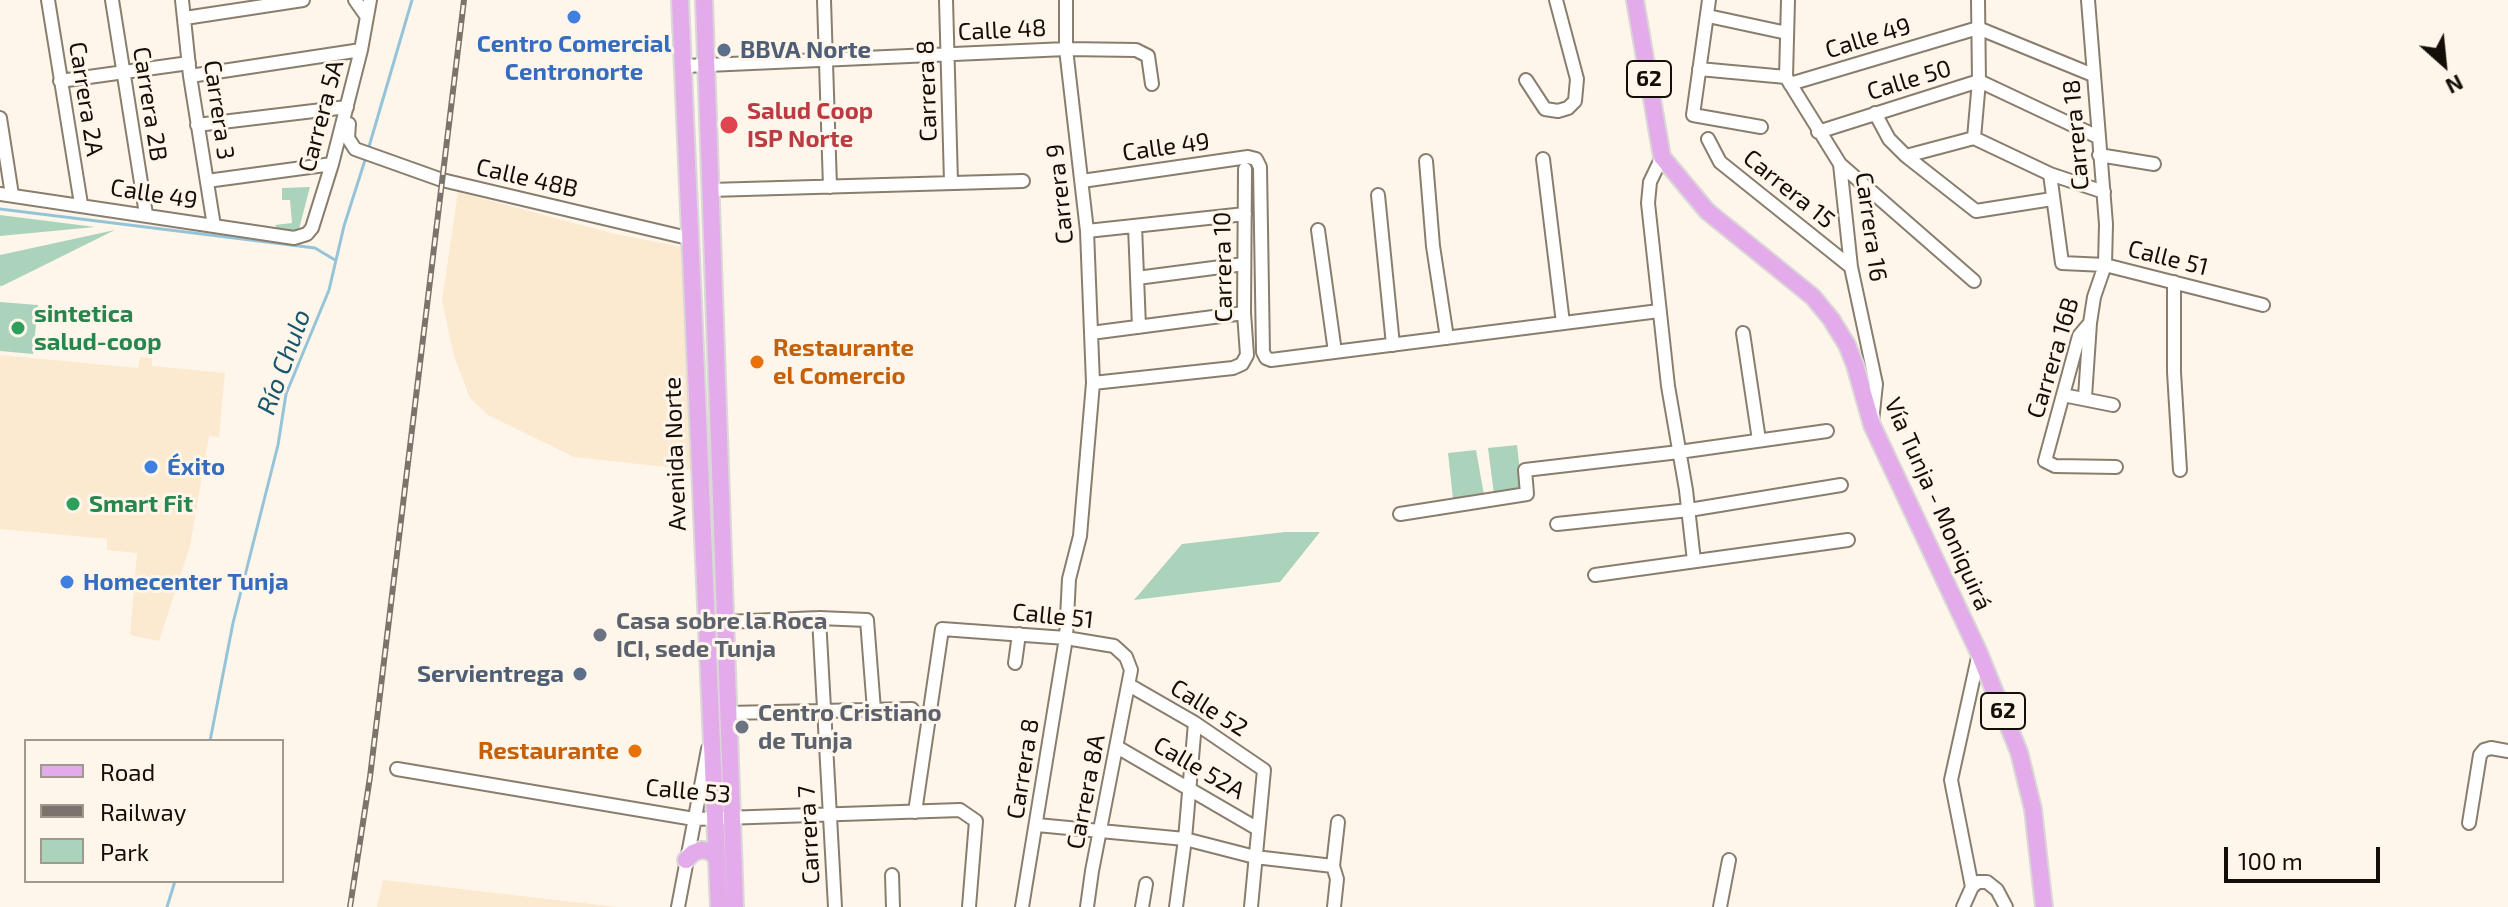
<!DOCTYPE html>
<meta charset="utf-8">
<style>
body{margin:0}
#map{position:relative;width:2508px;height:907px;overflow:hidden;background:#fef6eb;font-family:"Exo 2",sans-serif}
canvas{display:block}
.legend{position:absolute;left:24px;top:739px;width:260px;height:144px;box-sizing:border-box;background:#fef6eb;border:2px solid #a09990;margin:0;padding:10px 14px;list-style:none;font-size:24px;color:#130e08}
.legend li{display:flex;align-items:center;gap:16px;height:40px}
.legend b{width:40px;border:2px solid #a09990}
.north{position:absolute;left:2404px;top:24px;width:80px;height:80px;-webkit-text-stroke:6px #fef6eb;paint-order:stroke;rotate:153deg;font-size:22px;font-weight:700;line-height:32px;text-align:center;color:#130e08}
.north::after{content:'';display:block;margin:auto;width:28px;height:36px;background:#130e08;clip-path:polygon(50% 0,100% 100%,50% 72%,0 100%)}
.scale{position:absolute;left:2224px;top:847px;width:156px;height:36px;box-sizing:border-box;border:4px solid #130e08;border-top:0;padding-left:10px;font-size:24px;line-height:28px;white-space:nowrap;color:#130e08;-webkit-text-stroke:6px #fef6eb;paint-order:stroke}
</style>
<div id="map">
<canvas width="2508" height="907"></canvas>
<ul class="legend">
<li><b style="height:10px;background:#e4abea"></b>Road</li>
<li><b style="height:10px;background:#7a746c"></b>Railway</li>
<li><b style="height:22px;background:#abd2bb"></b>Park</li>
</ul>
<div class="north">N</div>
<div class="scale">100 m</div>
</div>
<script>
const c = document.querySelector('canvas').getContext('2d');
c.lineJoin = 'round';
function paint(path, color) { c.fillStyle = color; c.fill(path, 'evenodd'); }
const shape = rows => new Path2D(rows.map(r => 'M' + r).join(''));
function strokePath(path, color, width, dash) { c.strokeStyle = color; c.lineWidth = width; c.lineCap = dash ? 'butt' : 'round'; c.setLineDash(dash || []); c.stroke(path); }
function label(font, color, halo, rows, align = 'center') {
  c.font = font + ' "Exo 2",sans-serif'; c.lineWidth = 6; c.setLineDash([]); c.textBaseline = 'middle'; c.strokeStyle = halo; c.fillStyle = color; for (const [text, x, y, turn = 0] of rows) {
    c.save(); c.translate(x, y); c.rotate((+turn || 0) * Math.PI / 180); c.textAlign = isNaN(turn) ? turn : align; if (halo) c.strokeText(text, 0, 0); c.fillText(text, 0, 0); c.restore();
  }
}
const built = shape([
 [458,192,615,234,688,248,693,470,574,457,488,415,470,398,454,356,442,301],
 [0,355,138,368,140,357,152,358,152,366,225,373,219,437,209,436,190,546,159,641,130,635,137,553,107,550,107,539,0,529],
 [383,880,574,902,617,907,377,907]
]);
const green = shape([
 [310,187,299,229,294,231,277,228,275,225,292,223,290,200,282,200,282,188],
 [0,215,95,227,0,236],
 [115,230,2,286,0,286,0,255],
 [0,302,38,305,33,354,0,351],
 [1517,445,1522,490,1494,494,1488,448],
 [1476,450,1484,495,1453,499,1448,453],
 [1285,532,1320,532,1280,582,1134,600,1182,544]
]);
const stream = shape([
 [368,150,412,0],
 [0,209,315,248,335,260],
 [210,741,233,623,278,445,286,394,329,290,344,226,366,157],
 [167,907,175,881]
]);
const minor = shape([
 [48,0,81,204],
 [112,0,146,214],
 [182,0,190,76,214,226],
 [355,0,367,17],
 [824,0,830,187],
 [946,0,951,182],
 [1709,0,1693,115,1761,127],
 [1788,0,1786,77,1840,164,1851,267,1876,384,1872,422],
 [2088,0,2106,224,2105,265,2094,297,2090,323,2079,336,2045,461,2055,466,2116,467],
 [1708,16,1787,33],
 [185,18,303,0],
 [685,66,1066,49,1136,50,1148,56,1152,84],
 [1699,69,1786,77],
 [190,76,361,50],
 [1526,80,1545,109,1558,111,1568,108,1575,101,1577,79,1556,0],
 [60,81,189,63],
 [1790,84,1978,28,2093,75],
 [1875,113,1889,139,1906,156,1976,211,2052,199],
 [0,118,12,195],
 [349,124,348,138,355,149,442,180,692,239],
 [197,125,347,107],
 [1818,132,1979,81,2098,137],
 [1974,138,1979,81,1978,0],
 [1708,139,1720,162,1851,267],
 [2099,155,2154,164],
 [1906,156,1974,138,2050,174,2104,192],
 [1662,157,1650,182,1648,203,1668,386,1686,490,1694,561],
 [1543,159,1563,323],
 [1426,161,1433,246,1447,338],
 [1840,164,1974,281],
 [2050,174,2062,263,2105,265,2263,305],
 [207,181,332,164],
 [1082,181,1248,157,1256,159,1260,167,1263,352,1266,358,1271,360,1659,311],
 [710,190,1023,181],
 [0,194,294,238,307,234,312,228,332,164,361,50,370,0],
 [1378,195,1393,345],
 [1135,226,1139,327],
 [1318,230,1335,352],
 [1087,231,1245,214],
 [1137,278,1244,264],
 [2174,282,2174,372,2180,470],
 [1091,333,1244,313],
 [1743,333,1759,440],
 [1093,383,1233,368,1242,364,1247,355,1244,313,1245,169],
 [2063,395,2113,405],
 [2085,397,2090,323],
 [1400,514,1527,494,1525,470,1679,452,1827,431],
 [1557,524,1689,510,1841,485],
 [1595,575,1848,540],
 [819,618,835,907],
 [726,622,819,618,867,620,874,710],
 [1015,663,1019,634],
 [1129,685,1195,723,1264,770,1251,907],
 [728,713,912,709],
 [1117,747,1258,829],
 [397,769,694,819,960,810,976,821,969,907],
 [915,812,942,629,1066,638,1114,646,1126,657,1131,670,1092,871,1087,907],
 [2469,823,2480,755,2484,750,2491,748,2508,751],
 [1037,825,1185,839,1255,857,1333,866],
 [892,875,893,907],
 [1972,887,1951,780,1979,653],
 [1972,887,1978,882,1987,882,1997,890,2006,907],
 [678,907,708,749],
 [1022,907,1066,638,1069,579,1080,536,1093,383,1087,231,1066,49,1066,0],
 [1142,907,1146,884],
 [1176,907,1185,839,1195,723],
 [1334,907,1337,879,1333,866,1338,822],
 [1720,907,1729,860],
 [1963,907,1972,887]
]);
const major = shape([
 [680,0,719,907],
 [704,0,735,907],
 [1635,0,1662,157,1707,211,1813,297,1831,319,1847,345,1855,365,1872,425,1979,653,2019,752,2033,809,2044,907],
 [686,860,693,853,701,850,710,851,717,858]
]);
const rail = shape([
 [350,907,370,777,464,0]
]);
const markers = [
 [574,17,8,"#3f7fe0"],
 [724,50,8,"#5c6f8a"],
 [729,125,10,"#e0444e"],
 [18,328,8,"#2e9e5b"],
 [757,362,8,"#e8710a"],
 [151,467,8,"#3f7fe0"],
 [73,504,8,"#2e9e5b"],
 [67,582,8,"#3f7fe0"],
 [600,635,8,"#6b7280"],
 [580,674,8,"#5c6f8a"],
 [742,727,8,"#6b7280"],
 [635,751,8,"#e8710a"]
];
const shields = [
 [1649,79,44],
 [2003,711,44]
];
const shieldNames = [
 ["62",1649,79],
 ["62",2003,711]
];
const streetNames = [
 ["Calle 48",1002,30,-3],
 ["Calle 49",1868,38,-17],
 ["Calle 50",1909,80,-17],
 ["Carrera 8",927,91,-92],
 ["Carrera 2A",86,99,81],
 ["Carrera 2B",150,104,81],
 ["Carrera 3",219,110,82],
 ["Carrera 5A",321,116,-75],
 ["Carrera 18",2076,135,-95],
 ["Calle 49",1166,147,-8],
 ["Calle 48B",527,178,13],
 ["Carrera 15",1789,189,39],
 ["Calle 49",154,194,9],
 ["Carrera 9",1060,194,-96],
 ["Carrera 16",1871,227,82],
 ["Calle 51",2168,258,14],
 ["Carrera 10",1223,267,-91],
 ["Carrera 16B",2053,358,-73],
 ["Avenida Norte",675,454,-92],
 ["Vía Tunja - Moniquirá",1938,504,66],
 ["Calle 51",1053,616,6],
 ["Calle 52",1209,708,32],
 ["Calle 52A",1199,768,30],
 ["Carrera 8",1023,769,-81],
 ["Calle 53",688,791,5],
 ["Carrera 8A",1086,792,-79],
 ["Carrera 7",809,835,-93]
];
const shopNames = [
 ["Centro Comercial",574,44,"center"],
 ["Centronorte",574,72,"center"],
 ["Éxito",167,467],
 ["Homecenter Tunja",83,582]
];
const serviceNames = [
 ["BBVA Norte",740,50],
 ["Servientrega",564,674,"right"]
];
const healthNames = [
 ["Salud Coop",747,111],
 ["ISP Norte",747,139]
];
const leisureNames = [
 ["sintetica",34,314],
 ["salud-coop",34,342],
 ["Smart Fit",89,504]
];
const foodNames = [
 ["Restaurante",773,348],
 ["el Comercio",773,376],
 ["Restaurante",619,751,"right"]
];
const worshipNames = [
 ["Casa sobre la Roca",616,621],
 ["ICI, sede Tunja",616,649],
 ["Centro Cristiano",758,713],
 ["de Tunja",758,741]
];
const waterNames = [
 ["Río Chulo",284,362,-70]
];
paint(built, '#fbe9d0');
paint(green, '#abd2bb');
strokePath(stream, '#95c4d8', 3);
strokePath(minor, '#897e6d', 16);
strokePath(major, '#d9d8d7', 20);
strokePath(minor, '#fff', 12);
strokePath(major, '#e4abea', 16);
strokePath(rail, '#7a746c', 6);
strokePath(rail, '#fef6eb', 3, [9]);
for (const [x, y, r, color] of markers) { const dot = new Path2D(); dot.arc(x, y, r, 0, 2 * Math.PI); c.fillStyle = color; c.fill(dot); strokePath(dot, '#fef6eb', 3); }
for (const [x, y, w] of shields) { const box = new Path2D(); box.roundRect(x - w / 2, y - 18, w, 36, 6); c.fillStyle = '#fef6eb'; c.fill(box); strokePath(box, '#130e08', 2); }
label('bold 22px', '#130e08', null, shieldNames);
label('24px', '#130e08', '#fef6eb', streetNames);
label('bold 24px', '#366cbe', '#fef6eb', shopNames, 'left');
label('bold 24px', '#4e5e75', '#fef6eb', serviceNames, 'left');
label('bold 24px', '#be3a42', '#fef6eb', healthNames, 'left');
label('bold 24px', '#27864d', '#fef6eb', leisureNames, 'left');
label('bold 24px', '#c56008', '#fef6eb', foodNames, 'left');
label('bold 24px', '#5b616d', '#fef6eb', worshipNames, 'left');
label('italic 26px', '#19566b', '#fef6eb', waterNames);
</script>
